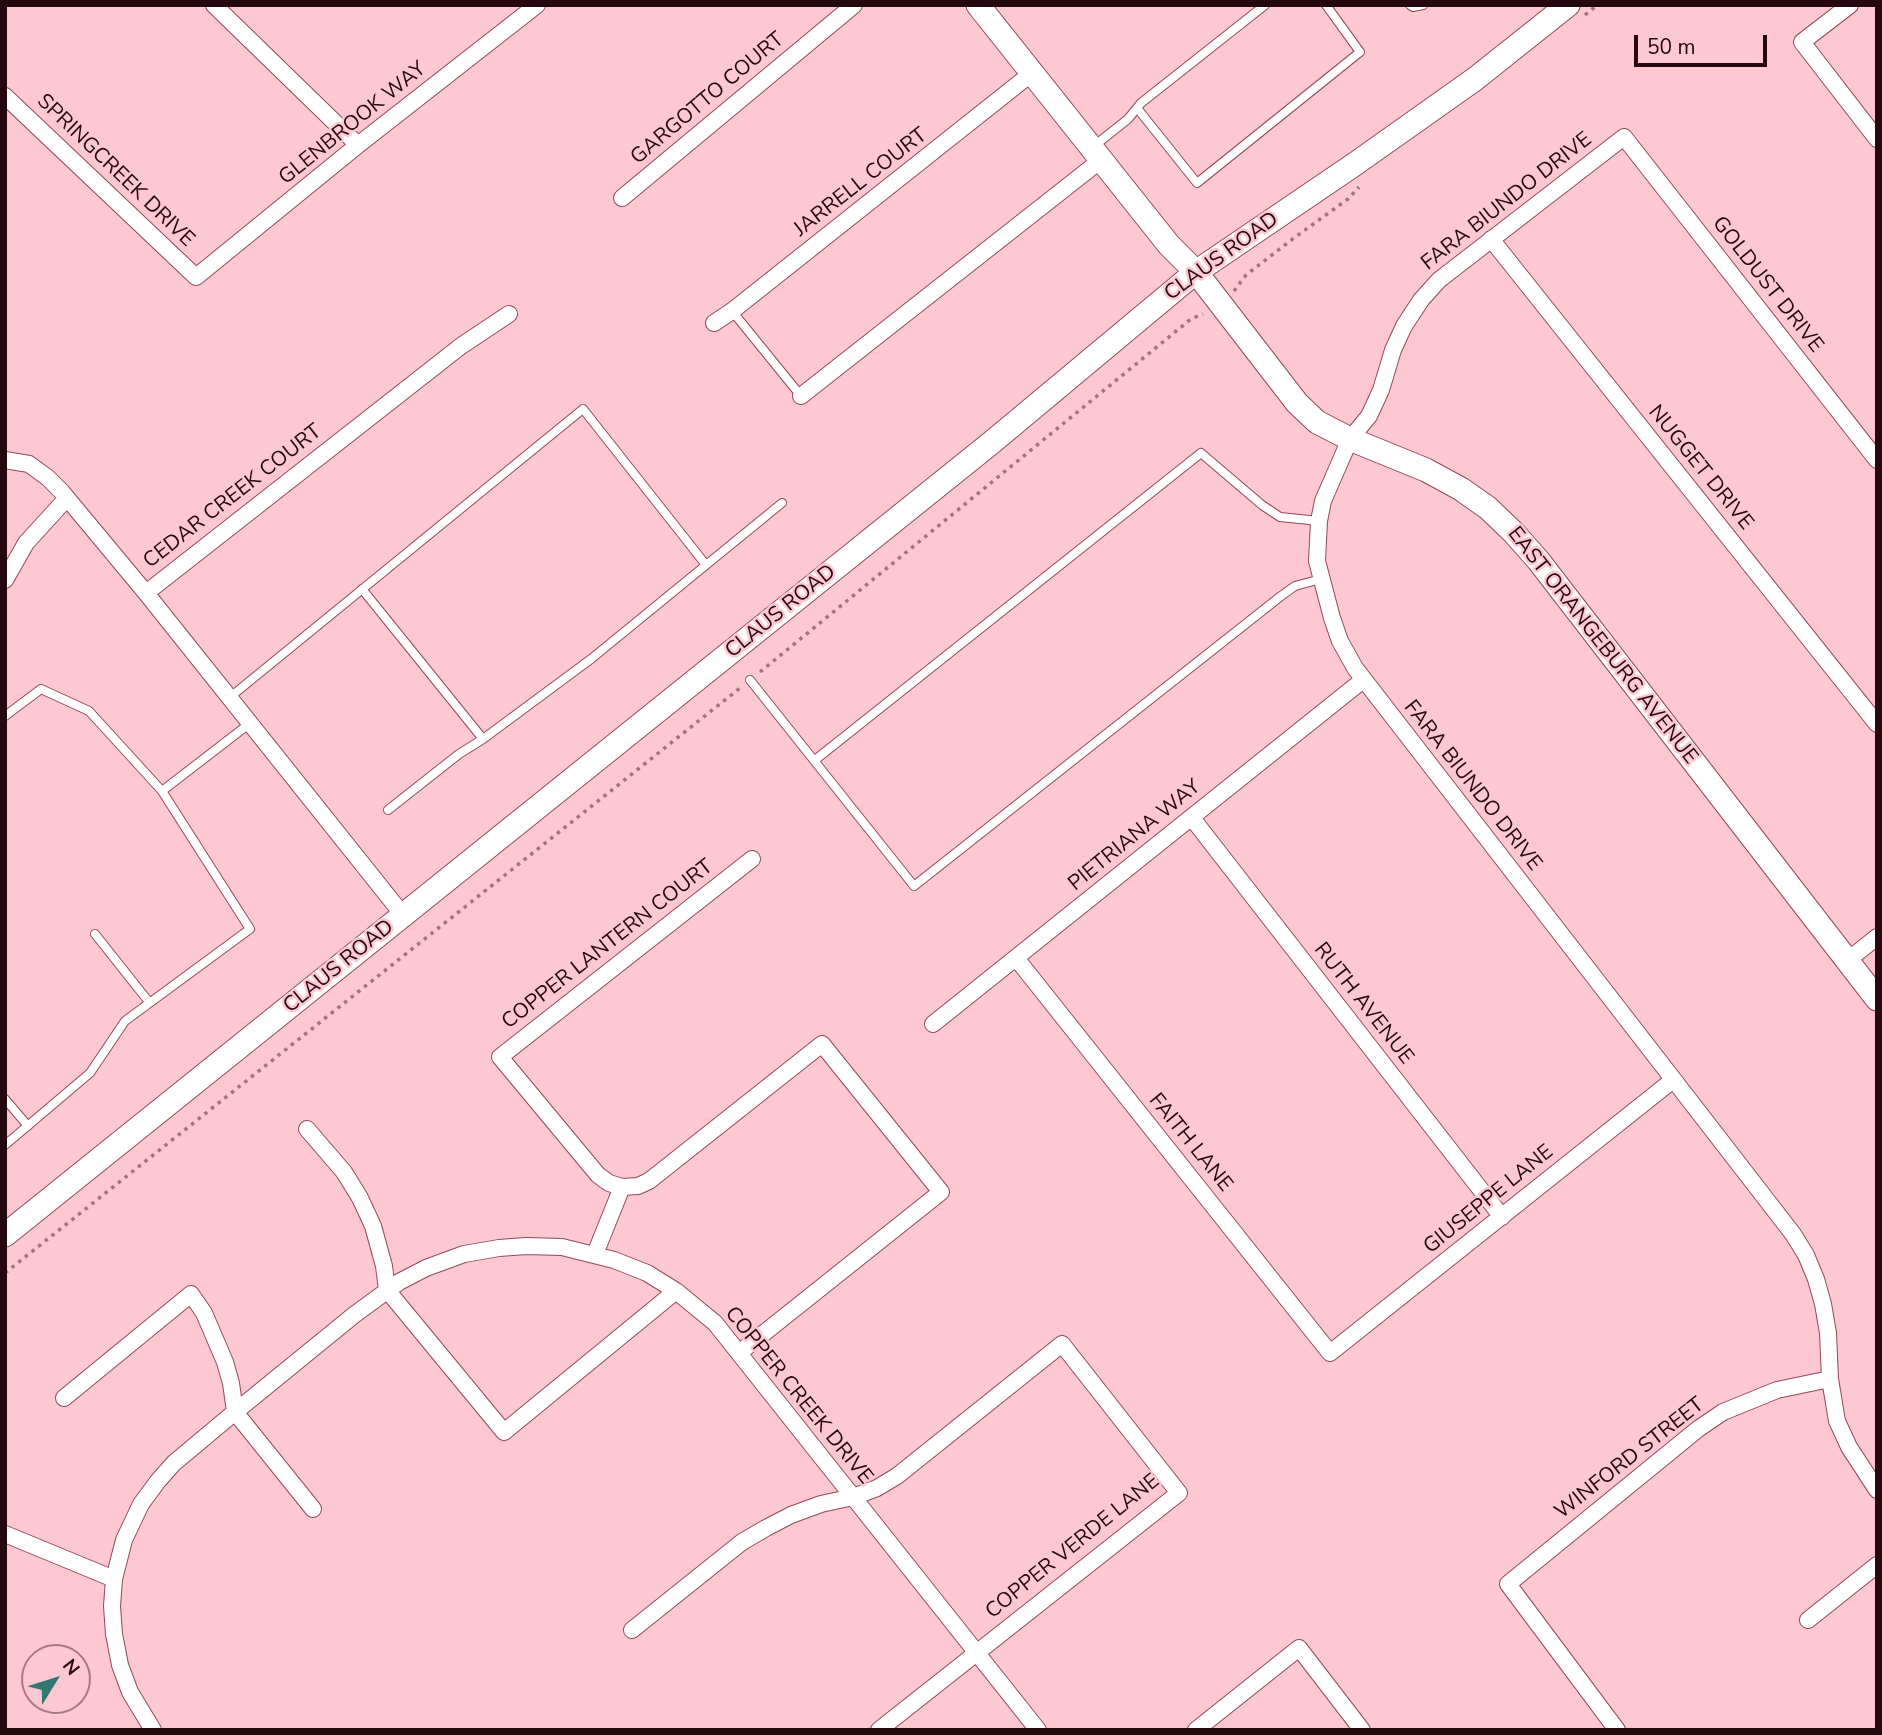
<!DOCTYPE html>
<style>
body{margin:0}
#map{position:relative;width:1882px;height:1735px;overflow:hidden;background:#fec8d2;font-family:"Nunito Sans",sans-serif}
canvas{display:block}
.frame{position:absolute;inset:0;border:7px solid #260810;pointer-events:none}
.north{position:absolute;left:21px;top:1644px;width:70px;height:70px;box-sizing:border-box;background:#fec8d2;border:2px solid #a87b84;border-radius:50%;rotate:52deg;font-size:19px;font-weight:700;line-height:28px;text-align:center;color:#260810}
.north::after{content:'';display:block;margin:auto;width:24px;height:32px;background:#317871;clip-path:polygon(50% 0,100% 100%,50% 72%,0 100%)}
.scale{position:absolute;left:1634px;top:35px;width:133px;height:32px;box-sizing:border-box;border:4px solid #260810;border-top:0;padding-left:9px;font-size:21px;line-height:24px;white-space:nowrap;color:#260810;-webkit-text-stroke:5px #fec8d2;paint-order:stroke}
</style>
<div id="map">
<canvas width="1882" height="1735"></canvas>
<div class="frame"></div>
<div class="north">N</div>
<div class="scale">50 m</div>
</div>
<script>
const c = document.querySelector('canvas').getContext('2d');
c.lineJoin = 'round';
const shape = rows => new Path2D(rows.map(r => 'M' + r).join(''));
function strokePath(path, color, width, dash) { c.strokeStyle = color; c.lineWidth = width; c.lineCap = dash ? 'butt' : 'round'; c.setLineDash(dash || []); c.stroke(path); }
function label(font, color, halo, rows, align = 'center') {
  c.font = font + ' "Nunito Sans",sans-serif'; c.lineWidth = 5; c.setLineDash([]); c.textBaseline = 'middle'; c.strokeStyle = halo; c.fillStyle = color; for (const [text, x, y, turn = 0] of rows) {
    c.save(); c.translate(x, y); c.rotate((+turn || 0) * Math.PI / 180); c.textAlign = isNaN(turn) ? turn : align; if (halo) c.strokeText(text, 0, 0); c.fillText(text, 0, 0); c.restore();
  }
}
const path = shape([
 [1585,15,1597,5],
 [1234,291,1246,275,1294,238,1348,199,1359,187],
 [760,672,1191,319,1203,314],
 [5,1273,740,688]
]);
const lane = shape([
 [1410,5,1413,7,1423,5],
 [1137,108,1197,183,1360,52,1326,5],
 [1094,146,1128,119,1141,103,1265,5],
 [732,311,801,396],
 [706,565,782,503],
 [362,589,483,739],
 [750,680,914,886,1281,596,1295,586,1321,579],
 [229,698,583,409,706,565,591,659,483,739,459,754,388,810],
 [5,716,41,689,89,711,162,791,250,929,125,1021,90,1073,5,1145],
 [815,760,1201,453,1262,505,1280,517,1319,521],
 [162,791,249,724],
 [95,934,149,1002],
 [5,1099,28,1126]
]);
const street = shape([
 [214,5,358,145],
 [1850,5,1802,42,1877,139],
 [5,96,196,277,358,145,537,5],
 [622,198,854,5],
 [1491,239,1877,724],
 [714,323,732,311,1032,73],
 [801,396,1101,160],
 [5,460,29,464,48,478,62,492,146,593,403,915],
 [1877,460,1624,137,1439,280,1421,300,1404,326,1393,350,1381,390,1369,416,1350,439,1323,501,1319,521,1317,561,1332,618,1340,641,1355,668,1793,1234,1806,1255,1816,1279,1823,1304,1828,1333,1830,1379,1837,1421,1849,1447,1877,1490],
 [5,580,26,543,67,498],
 [146,593,461,346,509,314],
 [1192,818,1502,1217],
 [1016,958,1330,1353,1673,1080],
 [1848,960,1877,937],
 [933,1024,1363,680],
 [307,1129,344,1172,360,1198,373,1226,384,1266,387,1290],
 [595,1254,622,1187],
 [387,1290,504,1432,676,1291],
 [739,1353,941,1192,822,1044,649,1181,638,1186,622,1187,609,1183,598,1175,500,1057,752,859],
 [64,1398,191,1294,204,1313,225,1362,231,1383,235,1412],
 [235,1412,313,1509],
 [5,1534,114,1579],
 [1808,1620,1877,1565],
 [632,1630,742,1542,766,1528,791,1515,821,1504,853,1497,877,1488,897,1476,1062,1344,1179,1493,879,1730],
 [153,1730,130,1692,120,1665,114,1634,112,1606,114,1579,124,1540,141,1504,158,1481,174,1463,235,1412,354,1315,399,1282,426,1268,464,1254,499,1248,526,1246,562,1247,614,1260,647,1273,676,1291,715,1323,1038,1730],
 [1196,1730,1299,1648,1362,1730],
 [1617,1730,1508,1584,1698,1429,1723,1412,1777,1390,1830,1379]
]);
const secondary = shape([
 [978,5,1169,245,1196,272,1297,403,1317,422,1350,439,1426,470,1461,489,1488,508,1514,533,1538,560,1877,999],
 [5,1235,991,443,1196,272,1355,164,1475,79,1568,5]
]);
const streetNames = [
 ["GARGOTTO COURT",708,99,-40],
 ["GLENBROOK WAY",353,124,-39],
 ["SPRINGCREEK DRIVE",115,171,44],
 ["JARRELL COURT",861,183,-38],
 ["FARA BIUNDO DRIVE",1507,202,-38],
 ["CLAUS ROAD",1222,257,-36],
 ["GOLDUST DRIVE",1767,285,52],
 ["NUGGET DRIVE",1700,468,51],
 ["CEDAR CREEK COURT",233,497,-38],
 ["CLAUS ROAD",781,612,-39],
 ["EAST ORANGEBURG AVENUE",1602,646,52],
 ["FARA BIUNDO DRIVE",1472,786,52],
 ["PIETRIANA WAY",1135,836,-39],
 ["COPPER LANTERN COURT",608,945,-38],
 ["CLAUS ROAD",339,967,-39],
 ["RUTH AVENUE",1363,1004,52],
 ["FAITH LANE",1190,1143,51],
 ["GIUSEPPE LANE",1489,1200,-39],
 ["COPPER CREEK DRIVE",798,1396,51],
 ["WINFORD STREET",1630,1459,-38],
 ["COPPER VERDE LANE",1073,1547,-39]
];
strokePath(lane, '#944759', 10);
strokePath(street, '#944759', 18);
strokePath(secondary, '#944759', 25);
strokePath(path, '#a0757e', 3.5, [3.5, 5]);
strokePath(lane, '#fff', 8);
strokePath(street, '#fff', 16);
strokePath(secondary, '#fff', 23);
label('21px', '#260810', '#fec8d2', streetNames);
</script>
